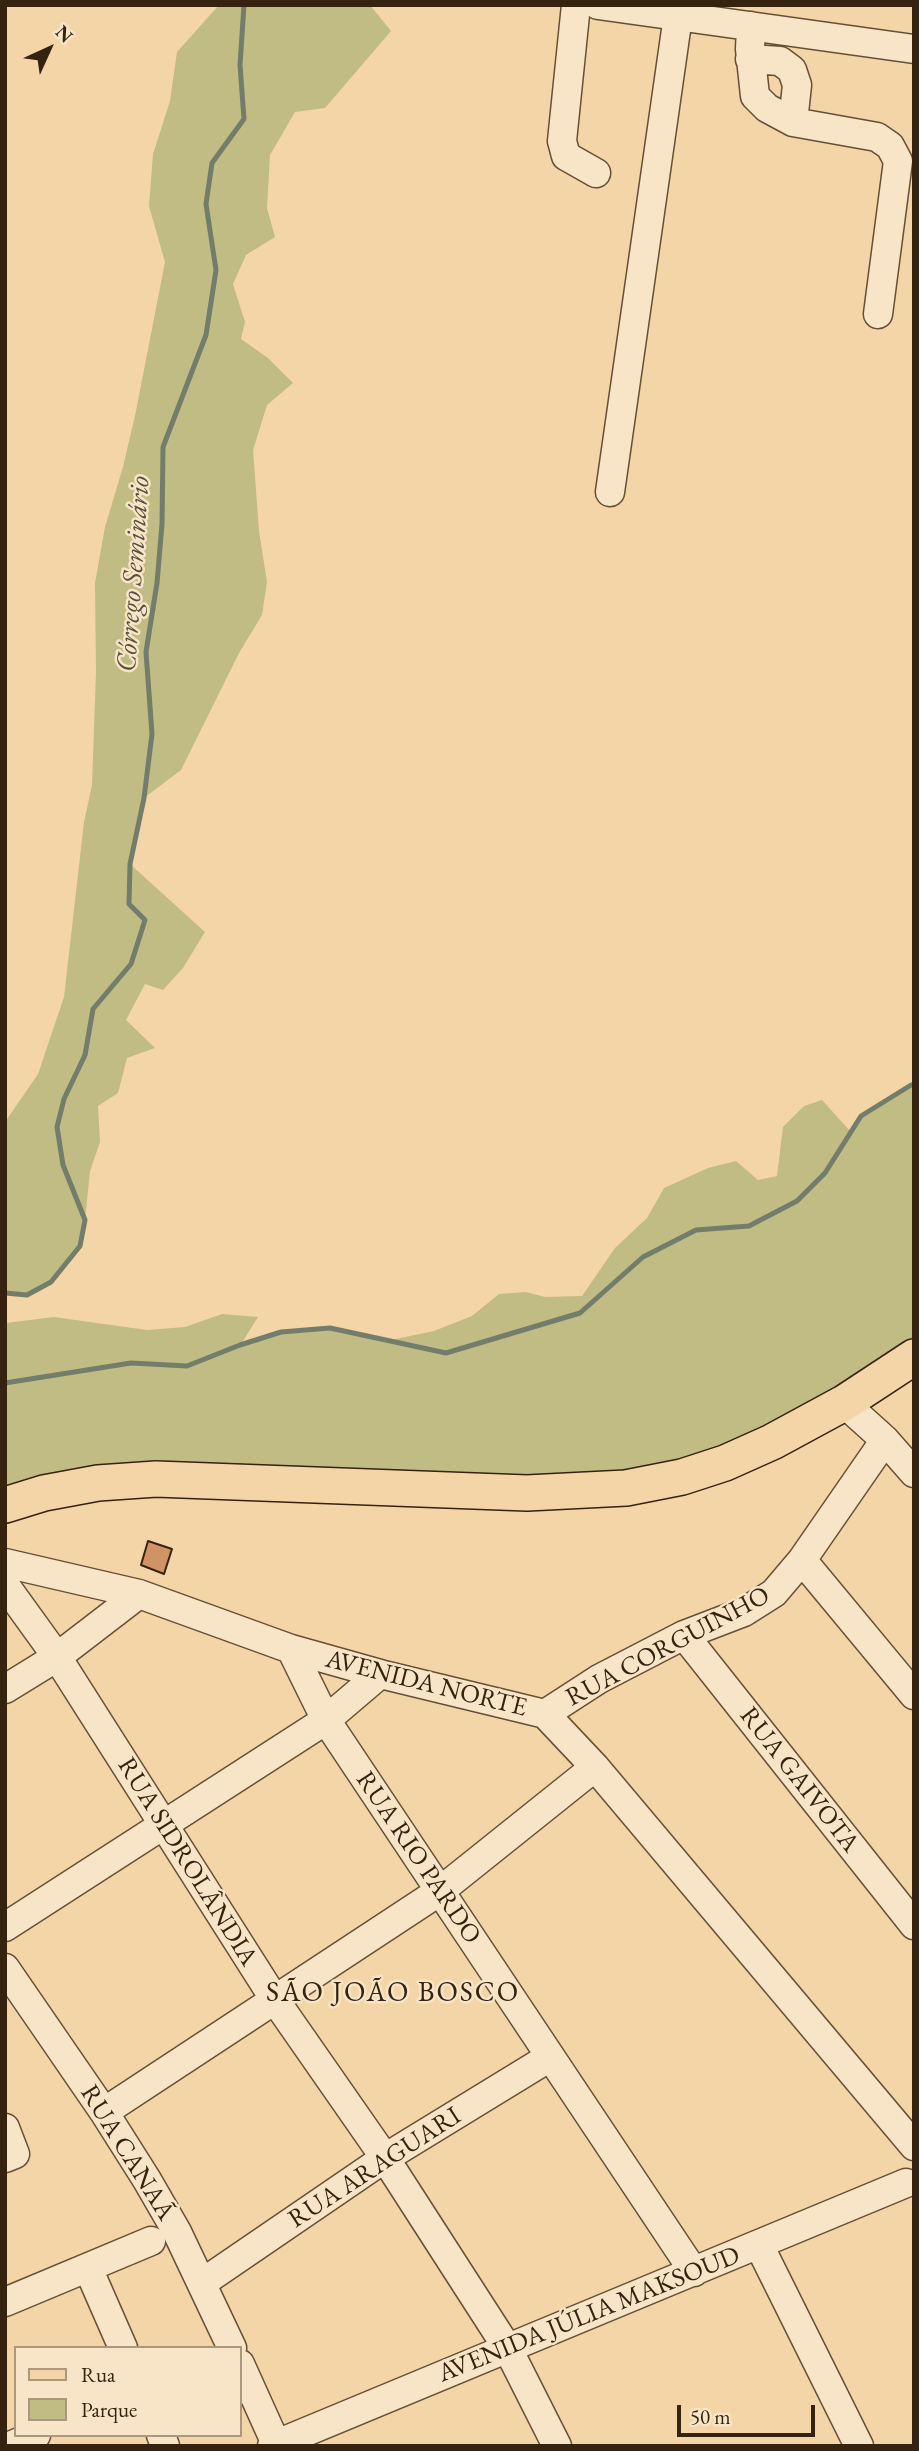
<!DOCTYPE html>
<meta charset="utf-8">
<style>
body{margin:0}
#map{position:relative;width:919px;height:2451px;overflow:hidden;background:#f4d5a7;font-family:"EB Garamond",serif}
canvas{display:block}
.frame{position:absolute;inset:0;border:7px solid #352310;pointer-events:none}
.legend{position:absolute;left:14px;top:2346px;width:228px;height:91px;box-sizing:border-box;background:#f8e4c6;border:2px solid #aa977d;margin:0;padding:9px 12px;list-style:none;font-size:21px;color:#352310}
.legend li{display:flex;align-items:center;gap:14px;height:35px}
.legend b{width:35px;border:2px solid #aa977d}
.north{position:absolute;left:14px;top:14px;width:70px;height:70px;-webkit-text-stroke:5px #f8e4c6;paint-order:stroke;rotate:45deg;font-size:19px;font-weight:700;line-height:28px;text-align:center;color:#352310}
.north::after{content:'';display:block;margin:auto;width:24px;height:32px;background:#352310;clip-path:polygon(50% 0,100% 100%,50% 72%,0 100%)}
.scale{position:absolute;left:677px;top:2405px;width:138px;height:32px;box-sizing:border-box;border:4px solid #352310;border-top:0;padding-left:9px;font-size:21px;line-height:24px;white-space:nowrap;color:#352310;-webkit-text-stroke:5px #f8e4c6;paint-order:stroke}
</style>
<div id="map">
<canvas width="919" height="2451"></canvas>
<div class="frame"></div>
<ul class="legend">
<li><b style="height:9px;background:#f4d5a7"></b>Rua</li>
<li><b style="height:19px;background:#c1bc83"></b>Parque</li>
</ul>
<div class="north">N</div>
<div class="scale">50 m</div>
</div>
<script>
const c = document.querySelector('canvas').getContext('2d');
c.lineJoin = 'round';
function paint(path, color) { c.fillStyle = color; c.fill(path, 'evenodd'); }
const shape = rows => new Path2D(rows.map(r => 'M' + r).join(''));
function strokePath(path, color, width, dash) { c.strokeStyle = color; c.lineWidth = width; c.lineCap = dash ? 'butt' : 'round'; c.setLineDash(dash || []); c.stroke(path); }
function label(font, color, halo, rows, align = 'center') {
  c.font = font + ' "EB Garamond",serif'; c.lineWidth = 5; c.setLineDash([]); c.textBaseline = 'middle'; c.strokeStyle = halo; c.fillStyle = color; for (const [text, x, y, turn = 0] of rows) {
    c.save(); c.translate(x, y); c.rotate((+turn || 0) * Math.PI / 180); c.textAlign = isNaN(turn) ? turn : align; if (halo) c.strokeText(text, 0, 0); c.fillText(text, 0, 0); c.restore();
  }
}
const green = shape([
 [219,5,370,5,391,31,325,108,295,112,270,155,267,208,275,237,246,255,233,284,245,322,241,339,268,358,293,383,267,405,253,450,259,531,267,582,262,615,239,653,181,770,144,798,130,864,205,932,183,968,163,990,145,984,126,1020,155,1048,127,1058,118,1093,98,1106,100,1142,90,1171,85,1220,80,1246,51,1282,27,1295,5,1293,5,1122,38,1074,64,997,84,822,92,785,96,672,95,583,105,527,123,467,136,411,165,262,149,206,153,154,170,101,177,52],
 [911,1085,914,1085,914,1344,897,1355,726,1448,639,1473,5,1487,6,1323,54,1317,147,1330,185,1327,222,1314,258,1317,241,1344,281,1332,330,1328,386,1341,434,1331,472,1316,499,1294,526,1292,545,1297,582,1296,615,1248,647,1218,664,1188,708,1168,736,1161,758,1180,777,1176,783,1127,804,1106,822,1100,851,1132,861,1116]
]);
const stream = shape([
 [5,1293,27,1295,51,1282,80,1246,85,1220,63,1165,57,1127,64,1099,85,1055,93,1009,131,964,145,920,129,904,130,864,144,798,152,734,146,652,157,583,162,524,163,447,206,335,216,270,206,204,212,163,244,119,240,65,244,5],
 [5,1383,131,1363,187,1366,240,1345,281,1332,330,1328,446,1353,580,1313,643,1257,696,1230,749,1226,797,1201,825,1173,861,1116,911,1085,914,1085]
]);
const building = shape([
 [148,1541,172,1549,164,1574,141,1565,148,1541]
]);
const minor = shape([
 [576,5,562,141,566,156,596,173],
 [598,5,914,49],
 [751,26,750,49,755,96,767,108,793,122,877,137,890,146,898,161,878,314],
 [750,59,780,61,792,70,797,85,793,122],
 [610,492,678,16],
 [844,1403,885,1440,914,1473],
 [802,1560,914,1695],
 [5,1563,139,1594,291,1649,380,1674,545,1714,595,1767,914,2146],
 [5,1585,57,1657,275,2000,385,2158,508,2349,557,2446],
 [684,1635,914,1925],
 [291,1649,326,1720,694,2272],
 [5,1689,57,1657,139,1594],
 [545,1714,599,1679,684,1635,744,1612,774,1593,802,1560,885,1440],
 [5,1927,326,1720,380,1674],
 [5,1968,104,2112,147,2180,177,2232,232,2348],
 [104,2112,440,1891,595,1767],
 [5,2128,15,2154,5,2158],
 [759,2245,859,2446],
 [88,2268,123,2348],
 [202,2283,385,2158,550,2057],
 [5,2302,151,2241],
 [240,2364,277,2446],
 [161,2435,165,2446],
 [10,2446,36,2435],
 [272,2446,906,2183]
]);
const major = shape([
 [5,1505,44,1493,98,1483,156,1479,527,1493,626,1488,682,1477,725,1463,772,1442,844,1403,914,1357]
]);
const streetNames = [
 ["RUA CORGUINHO",668,1647,-28],
 ["AVENIDA NORTE",426,1684,14],
 ["RUA GAIVOTA",799,1780,52],
 ["RUA RIO PARDO",418,1858,56],
 ["RUA SIDROLÂNDIA",187,1862,58],
 ["RUA CANAÃ",127,2153,58],
 ["RUA ARAGUARI",375,2168,-33],
 ["AVENIDA JÚLIA MAKSOUD",589,2315,-22]
];
const waterNames = [
 ["Córrego Seminário",134,574,-86]
];
const neighbourhoodNames = [
 ["SÃO JOÃO BOSCO",393,1993]
];
paint(green, '#c1bc83');
strokePath(stream, '#737d6b', 5);
paint(building, '#d29364');
strokePath(building, '#352310', 2);
strokePath(minor, '#655036', 31);
strokePath(major, '#352310', 38);
strokePath(minor, '#f8e4c6', 28);
strokePath(major, '#f4d5a7', 35);
label('26px', '#352310', '#f8e4c6', streetNames);
label('italic 28px', '#54503d', '#f8e4c6', waterNames);
c.letterSpacing = '2px';
label('28px', '#352310', '#f8e4c6', neighbourhoodNames);
c.letterSpacing = '0px';
</script>
